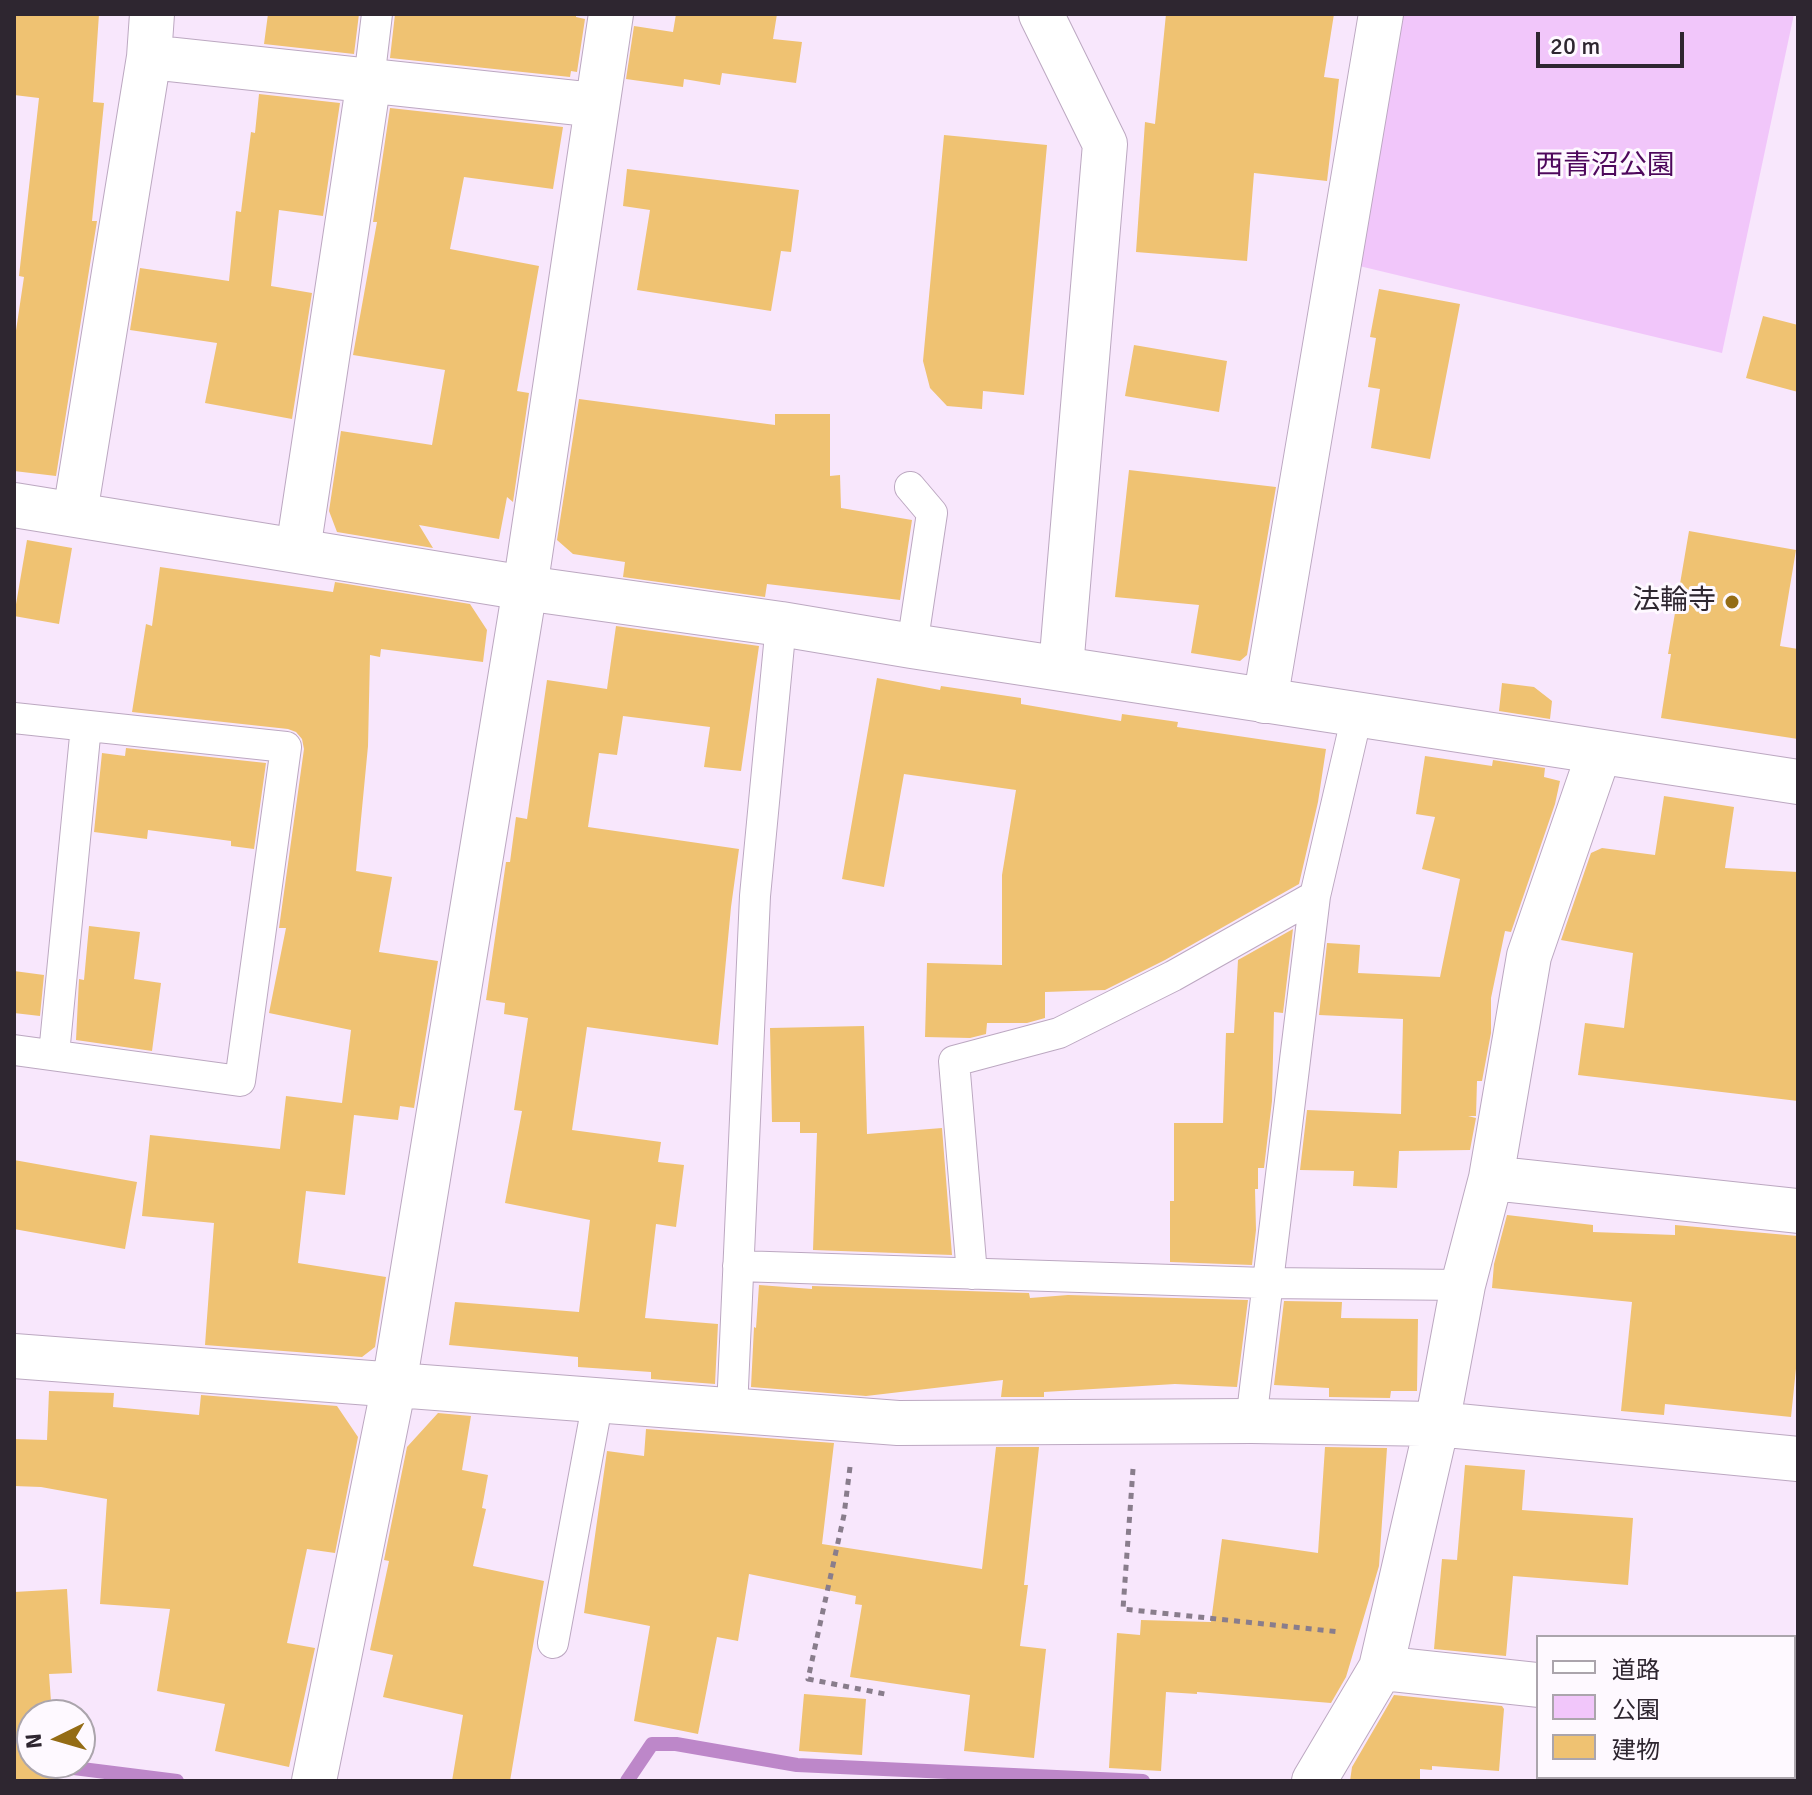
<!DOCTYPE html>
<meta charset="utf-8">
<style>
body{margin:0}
#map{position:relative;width:1812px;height:1795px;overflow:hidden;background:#f8e7fc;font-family:Signika,"Noto Sans JP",sans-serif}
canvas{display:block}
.frame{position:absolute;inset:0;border:16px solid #2e2630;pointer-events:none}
.legend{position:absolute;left:1536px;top:1635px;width:260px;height:144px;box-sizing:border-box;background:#fef9ff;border:2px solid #aba5ac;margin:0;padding:10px 14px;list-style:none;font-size:24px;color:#2e2630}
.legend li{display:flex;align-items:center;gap:16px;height:40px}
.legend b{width:40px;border:2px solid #aba5ac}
.north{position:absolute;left:16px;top:1699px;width:80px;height:80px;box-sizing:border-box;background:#fef9ff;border:2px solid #aba5ac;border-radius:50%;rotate:265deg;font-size:22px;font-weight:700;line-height:32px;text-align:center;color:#2e2630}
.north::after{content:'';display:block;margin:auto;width:28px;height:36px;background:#946c15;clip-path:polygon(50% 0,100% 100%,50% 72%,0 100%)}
.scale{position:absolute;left:1536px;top:32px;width:148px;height:36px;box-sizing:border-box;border:4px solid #2e2630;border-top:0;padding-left:10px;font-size:24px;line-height:28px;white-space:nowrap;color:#2e2630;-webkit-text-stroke:6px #fef9ff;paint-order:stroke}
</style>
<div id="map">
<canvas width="1812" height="1795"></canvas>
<div class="frame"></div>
<ul class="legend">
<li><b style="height:10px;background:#fff"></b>道路</li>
<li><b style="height:22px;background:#f1c6fa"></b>公園</li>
<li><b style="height:22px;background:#efc272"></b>建物</li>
</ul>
<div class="north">N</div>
<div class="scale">20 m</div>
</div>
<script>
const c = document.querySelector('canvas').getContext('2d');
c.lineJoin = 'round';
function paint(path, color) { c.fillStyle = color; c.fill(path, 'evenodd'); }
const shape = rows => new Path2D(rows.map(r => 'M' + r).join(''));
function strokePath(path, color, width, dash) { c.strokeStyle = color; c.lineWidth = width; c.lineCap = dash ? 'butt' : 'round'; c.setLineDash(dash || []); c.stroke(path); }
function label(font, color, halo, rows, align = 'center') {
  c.font = font + ' Signika,"Noto Sans JP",sans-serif'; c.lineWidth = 6; c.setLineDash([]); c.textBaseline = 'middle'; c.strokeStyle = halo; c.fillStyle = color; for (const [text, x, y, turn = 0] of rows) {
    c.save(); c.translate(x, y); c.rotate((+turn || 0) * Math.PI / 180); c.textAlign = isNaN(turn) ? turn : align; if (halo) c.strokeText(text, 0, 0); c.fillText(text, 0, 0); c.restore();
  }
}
const green = shape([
 [1387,14,1794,14,1722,353,1351,264]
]);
const stream = shape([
 [14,1772,29,1767,58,1766,177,1781],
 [627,1781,652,1744,676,1744,797,1765,1143,1781]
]);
const building = shape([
 [14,14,99,14,93,102,104,103,92,221,97,221,56,476,14,471,14,344,24,277,19,276,39,98,14,95],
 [268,14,359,14,354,54,264,44],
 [395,14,576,14,576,17,585,19,577,72,571,71,570,77,390,58],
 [676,14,777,14,773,39,802,42,796,83,722,73,720,85,684,79,683,87,626,79,634,26,673,32],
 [1166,14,1334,14,1324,77,1339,79,1327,181,1254,173,1247,261,1136,252,1145,122,1155,124],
 [259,94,340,103,323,216,279,210,271,286,312,293,292,419,205,403,217,343,130,330,140,268,229,281,236,211,241,212,251,132,255,133],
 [390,108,563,127,553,189,464,177,450,249,539,266,517,391,529,393,513,502,507,497,499,539,419,525,433,548,337,532,329,511,341,431,432,445,445,370,353,355,377,222,373,222],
 [944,135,1047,145,1024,395,983,391,982,409,947,406,930,388,923,361],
 [627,169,799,190,791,252,781,251,771,311,637,290,650,210,623,206],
 [1379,289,1460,304,1430,459,1371,448,1380,389,1368,387,1376,338,1370,337],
 [1763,316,1798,325,1798,392,1746,378],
 [1134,345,1227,361,1219,412,1125,396],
 [579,399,775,425,775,414,830,414,830,476,840,475,841,508,912,520,900,600,767,584,765,597,623,577,625,562,573,554,557,540],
 [1129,470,1276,487,1247,655,1240,661,1191,653,1199,605,1115,597],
 [1689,531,1796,550,1780,646,1798,649,1798,739,1661,718,1671,654,1668,654],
 [27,540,72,548,59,624,14,616],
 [160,567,333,592,335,582,470,604,487,630,483,662,381,649,380,657,370,655,368,746,356,871,392,877,379,952,438,961,414,1108,400,1106,398,1120,354,1115,345,1195,306,1191,298,1263,386,1277,375,1347,362,1357,205,1345,214,1223,142,1216,150,1135,280,1149,286,1096,342,1103,351,1030,269,1013,286,928,279,928,304,749,302,739,296,732,288,729,132,712,146,624,152,626],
 [616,626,759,646,741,771,704,767,710,727,623,716,617,755,599,753,588,827,739,849,731,907,718,1045,587,1027,572,1130,661,1142,658,1162,684,1165,676,1227,656,1224,645,1318,718,1324,715,1384,651,1379,651,1372,578,1367,578,1357,449,1345,455,1302,579,1312,590,1220,505,1203,522,1111,514,1110,528,1018,504,1014,505,1003,486,1000,506,862,510,862,516,817,527,819,547,680,607,689],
 [877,678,940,690,941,686,1021,698,1021,704,1121,721,1122,714,1178,722,1177,727,1326,749,1318,802,1299,884,1165,960,1105,990,1045,992,1045,1018,1027,1023,987,1023,986,1034,970,1038,925,1037,927,963,1002,965,1002,875,1016,790,904,774,884,887,842,879],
 [1502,683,1534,687,1552,701,1550,719,1499,711],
 [126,748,266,763,254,849,231,846,231,841,148,830,147,839,94,832,102,753,125,756],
 [1425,756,1492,766,1493,760,1545,768,1544,777,1560,781,1555,804,1511,932,1505,931,1491,998,1491,1033,1482,1081,1477,1081,1476,1116,1468,1116,1476,1118,1470,1150,1399,1151,1397,1188,1353,1186,1354,1171,1300,1170,1307,1110,1401,1114,1403,1019,1319,1015,1327,943,1360,945,1358,973,1440,977,1460,879,1422,869,1435,817,1416,814],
 [1664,796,1734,807,1725,868,1798,872,1798,1101,1578,1075,1585,1023,1624,1028,1633,953,1561,940,1591,853,1602,848,1655,855],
 [89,926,140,932,134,979,161,983,152,1051,76,1040,79,979,84,980],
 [1293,929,1283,1013,1274,1012,1272,1101,1264,1168,1258,1168,1258,1189,1255,1189,1256,1230,1252,1265,1170,1262,1170,1201,1174,1201,1174,1123,1223,1123,1226,1033,1234,1033,1238,960],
 [14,971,44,975,40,1016,14,1013],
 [864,1026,867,1134,942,1128,952,1255,813,1250,817,1133,800,1133,800,1122,772,1122,770,1028],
 [14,1160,137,1182,125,1249,14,1229],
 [1507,1215,1593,1225,1593,1232,1675,1235,1675,1225,1798,1236,1798,1349,1791,1417,1665,1404,1664,1415,1621,1411,1632,1302,1492,1288,1494,1264],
 [759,1285,812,1289,812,1286,1029,1293,1030,1298,1068,1295,1248,1300,1237,1387,1175,1384,1044,1392,1044,1397,1001,1397,1003,1380,866,1396,751,1387,754,1327,756,1328],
 [1284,1301,1342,1302,1341,1318,1418,1319,1417,1391,1391,1391,1390,1398,1329,1397,1329,1388,1274,1385],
 [49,1391,114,1393,113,1407,199,1415,201,1395,337,1406,358,1437,335,1553,307,1549,287,1643,315,1648,289,1767,215,1751,225,1704,157,1691,170,1609,100,1604,107,1499,41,1487,14,1486,14,1439,47,1440],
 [438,1413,471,1416,462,1470,488,1475,482,1508,486,1509,473,1566,544,1581,510,1781,452,1781,463,1715,383,1697,393,1655,370,1650,389,1561,384,1560,407,1447],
 [646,1429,834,1443,822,1544,982,1569,996,1447,1039,1447,1024,1585,1028,1585,1020,1646,1046,1649,1034,1758,964,1751,970,1695,850,1677,862,1605,855,1604,856,1596,749,1574,738,1641,717,1637,698,1734,634,1721,650,1626,584,1613,607,1451,644,1456],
 [1325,1447,1387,1448,1379,1566,1346,1677,1331,1703,1197,1692,1197,1694,1166,1692,1161,1771,1109,1768,1117,1633,1140,1635,1141,1620,1211,1622,1222,1539,1318,1553],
 [1465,1465,1525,1470,1522,1510,1633,1518,1628,1585,1513,1576,1506,1656,1434,1649,1442,1559,1457,1560],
 [67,1589,72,1673,49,1674,52,1715,32,1715,32,1763,55,1763,56,1781,14,1781,14,1592],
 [804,1694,866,1699,862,1755,799,1751],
 [1394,1695,1502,1706,1504,1709,1499,1771,1432,1766,1432,1770,1420,1769,1420,1781,1350,1781,1352,1767]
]);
const path = shape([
 [850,1467,844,1515,808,1679,885,1694],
 [1133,1469,1123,1609,1340,1632]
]);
const service = shape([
 [369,80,377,14],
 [910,487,932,513,912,646],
 [14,718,286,747,240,1081,14,1050],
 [54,1054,86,726],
 [738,1266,1266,1283,1463,1285],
 [972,1274,954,1061,1059,1033,1173,976,1315,896],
 [732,1409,755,896,781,624],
 [1251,1421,1315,896,1357,715],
 [553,1643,598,1400]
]);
const minor = shape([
 [1041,14,1105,144,1061,668],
 [149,57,596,105],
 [75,513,149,57,152,14],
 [298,550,369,80],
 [1265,701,1381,14],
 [1491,1178,1798,1211],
 [14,1356,898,1423,1251,1421,1437,1424,1798,1459],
 [1381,1668,1538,1685],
 [1794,1713,1798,1713],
 [314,1781,394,1385,525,588,611,14],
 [1314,1781,1381,1668,1437,1424,1463,1285,1491,1178,1529,956,1599,753]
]);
const tertiary = shape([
 [14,505,525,588,781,624,912,646,1798,782]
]);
const markers = [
 [1732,602,8,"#946c15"]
];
const parkNames = [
 ["西青沼公園",1605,167]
];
const poiNames = [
 ["法輪寺",1716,602]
];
paint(green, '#f1c6fa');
strokePath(stream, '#bd87c9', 14);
paint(building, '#efc272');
strokePath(service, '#bca8c1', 32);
strokePath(minor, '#bca8c1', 46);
strokePath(tertiary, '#bca8c1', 46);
strokePath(path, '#897d8c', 5, [6, 6]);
strokePath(service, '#fff', 30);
strokePath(minor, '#fff', 44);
strokePath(tertiary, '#fff', 44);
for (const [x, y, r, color] of markers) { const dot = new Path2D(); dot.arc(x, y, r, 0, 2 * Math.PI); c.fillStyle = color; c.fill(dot); strokePath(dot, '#fef9ff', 3); }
label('28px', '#4e085c', '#fef9ff', parkNames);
label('28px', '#2e2630', '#fef9ff', poiNames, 'right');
</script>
